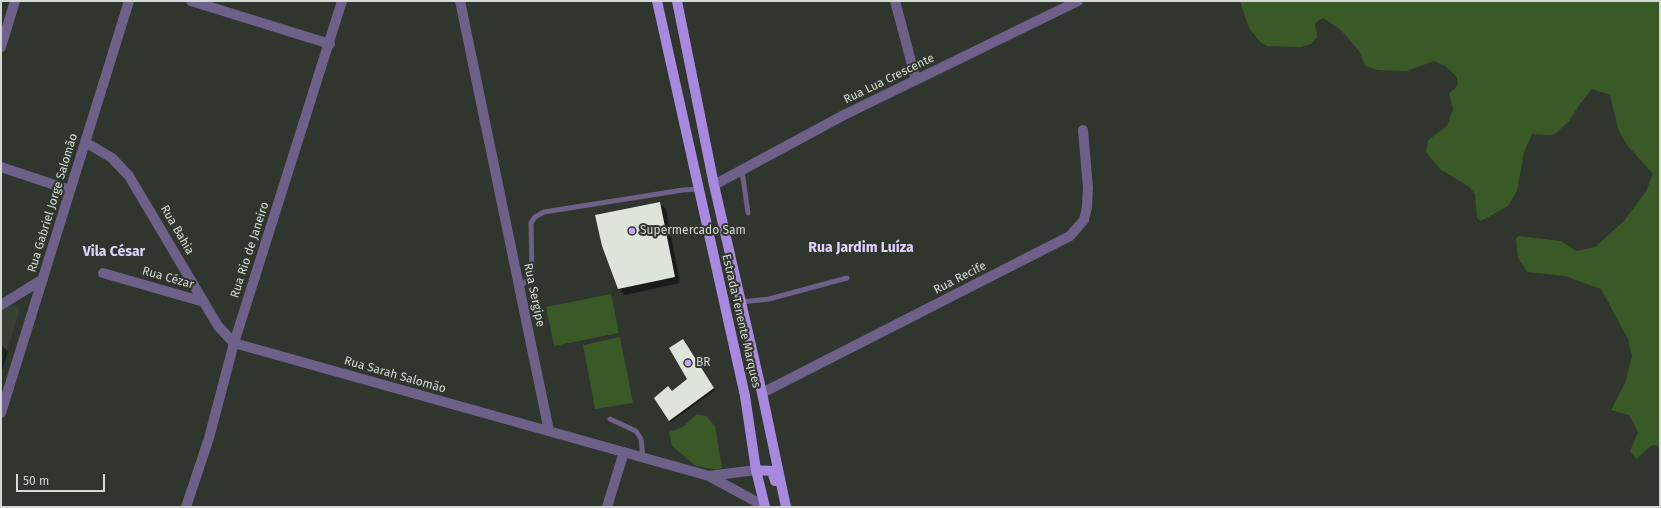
<!DOCTYPE html>
<meta charset="utf-8">
<style>
body{margin:0}
#map{position:relative;width:1661px;height:508px;overflow:hidden;background:#30352d;font-family:"Fira Sans",sans-serif}
canvas{display:block}
.frame{position:absolute;inset:0;border:2px solid #d5d9d4;pointer-events:none}
.scale{position:absolute;left:16px;top:474px;width:89px;height:18px;box-sizing:border-box;border:2px solid #d5d9d4;border-top:0;padding-left:5px;font-size:12px;line-height:14px;white-space:nowrap;color:#d5d9d4;-webkit-text-stroke:3px #30352d;paint-order:stroke}
</style>
<div id="map">
<canvas width="1661" height="508"></canvas>
<div class="frame"></div>
<div class="scale">50 m</div>
</div>
<script>
const context = document.querySelector('canvas').getContext('2d');
context.lineJoin = 'round';
function fill(path, color) {
  context.fillStyle = color;
  context.fill(path, 'evenodd');
}
function poly(rows) {
  const path = new Path2D();
  for (const r of rows) {
    path.moveTo(r[0], r[1]);
    for (let i = 2; i < r.length; i += 2) path.lineTo(r[i], r[i + 1]);
  }
  return path;
}
function strokePath(path, color, width, dash) {
  context.strokeStyle = color;
  context.lineWidth = width;
  context.lineCap = dash ? 'butt' : 'round';
  context.setLineDash(dash || []);
  context.stroke(path);
}
function write(font, color, halo, rows, align = 'center') {
  context.font = font + ' "Fira Sans",sans-serif';
  context.lineWidth = 4;
  context.setLineDash([]);
  context.textBaseline = 'middle';
  context.strokeStyle = halo;
  context.fillStyle = color;
  for (const [text, x, y, turn = 0] of rows) {
    context.save();
    context.translate(x, y);
    context.rotate((+turn || 0) * Math.PI / 180);
    context.textAlign = isNaN(turn) ? turn : align;
    if (halo) context.strokeText(text, 0, 0);
    context.fillText(text, 0, 0);
    context.restore();
  }
}
fill(poly([
 [15,305,19,309,19,313,1,369,1,309]
]), '#374033');
fill(poly([
 [1240,1,1660,1,1660,446,1652,445,1636,459,1630,451,1638,432,1629,415,1611,410,1625,383,1632,356,1628,339,1601,289,1565,276,1527,272,1518,258,1516,239,1518,236,1561,241,1576,251,1595,247,1624,221,1646,191,1653,174,1627,145,1618,129,1610,95,1592,89,1580,104,1569,121,1556,133,1551,135,1532,134,1524,152,1517,191,1508,206,1481,221,1477,218,1475,194,1468,186,1441,170,1426,152,1428,140,1447,126,1453,109,1449,93,1455,89,1458,83,1456,76,1445,66,1434,61,1407,71,1378,70,1365,66,1359,51,1341,30,1323,18,1315,23,1317,37,1311,44,1301,47,1267,46,1260,42,1249,28],
 [611,294,619,333,554,346,546,307],
 [620,337,633,403,595,409,583,345],
 [697,414,706,416,715,426,722,468,717,470,696,466,672,446,669,432,683,427]
]), '#395926');
fill(poly([
 [659,203,666,209,680,283,625,295,619,288],
 [683,340,715,390,671,422,669,420,672,392,688,380],
 [1,345,8,351,1,374]
]), '#0007');
fill(poly([
 [660,202,675,277,618,289,602,246,595,215],
 [683,339,714,388,669,421,654,398,668,386,672,391,687,379,669,348]
]), '#dde4da');
strokePath(poly([
 [742,171,748,213],
 [519,287,532,277,531,223,535,217,544,212,683,190,698,189],
 [741,302,769,299,847,278],
 [610,419,636,431,641,439,643,457]
]), '#6d6089', 5);
strokePath(poly([
 [191,1,330,44],
 [460,1,549,431],
 [895,1,916,80],
 [1,47,15,1],
 [85,142,112,158,129,176,218,326,234,343,709,476,764,506],
 [1,167,70,190],
 [714,185,844,115,1078,1],
 [103,273,204,302],
 [1,305,43,279],
 [762,393,1070,236,1084,220,1087,207,1088,188,1083,130],
 [1,413,129,1],
 [709,476,756,470],
 [186,507,209,438,234,343,342,1],
 [607,507,624,452]
]), '#6d6089', 10);
strokePath(poly([
 [657,1,745,396,756,470,765,507],
 [677,1,714,185,762,393,786,507],
 [756,470,772,471,775,481]
]), '#a78adf', 10);
for (const [x, y, r, color] of [
 [632,231,4,"#c1a8f3"],
 [688,363,4,"#c1a8f3"]
]) {
  const dot = new Path2D();
  dot.arc(x, y, r, 0, 2 * Math.PI);
  context.fillStyle = color;
  context.fill(dot);
  strokePath(dot, '#30352d', 1.5);
}
write('12px', '#d5d9d4', '#30352d', [
 ["Rua Lua Crescente",889,79,-26],
 ["Rua Gabriel Jorge Salomão",53,203,-73],
 ["Rua Bahia",177,230,60],
 ["Rua Rio de Janeiro",250,250,-72],
 ["Rua Cézar",168,278,16],
 ["Rua Recife",960,278,-27],
 ["Rua Sergipe",534,295,78],
 ["Estrada Tenente Marques",741,321,77],
 ["Rua Sarah Salomão",395,375,16]
]);
write('12px', '#d5d9d4', '#30352d', [
 ["Supermercado Sam",640,231],
 ["BR",696,363]
], 'left');
write('bold 14px', '#e0d4ff', '#30352d', [
 ["Rua Jardim Luíza",861,248],
 ["Vila César",114,252]
]);
</script>
